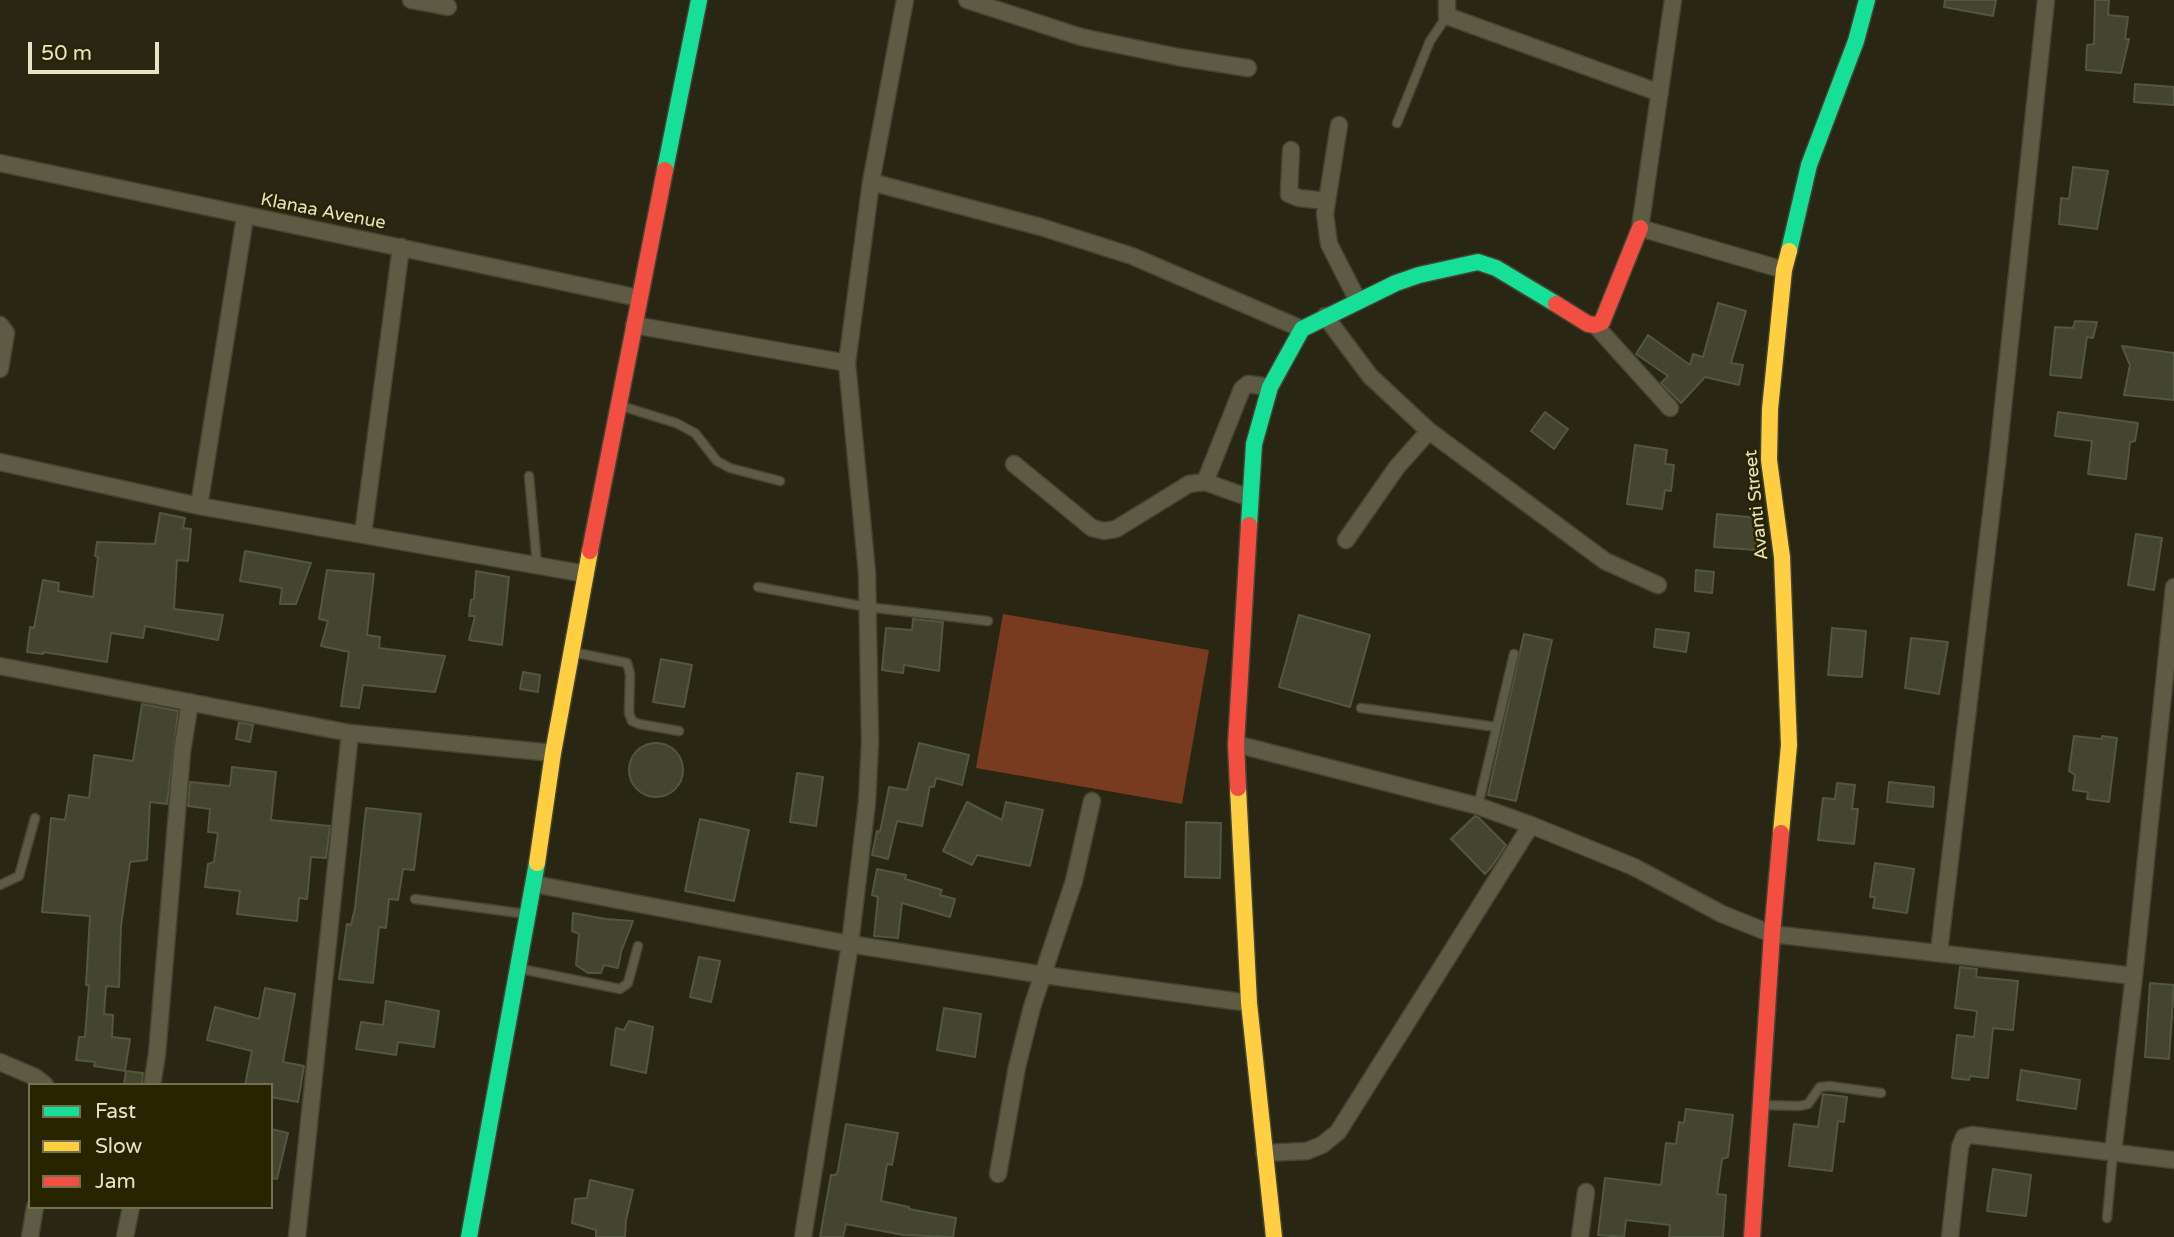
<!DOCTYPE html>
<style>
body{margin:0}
#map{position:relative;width:2174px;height:1237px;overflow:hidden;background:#292713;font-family:"Varela Round",sans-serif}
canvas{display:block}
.legend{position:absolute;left:28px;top:1083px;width:245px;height:126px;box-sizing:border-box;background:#292400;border:2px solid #75704e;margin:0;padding:9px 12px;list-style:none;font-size:21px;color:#e8e3c2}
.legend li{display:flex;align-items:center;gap:14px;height:35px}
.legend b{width:35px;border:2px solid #75704e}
.scale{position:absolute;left:28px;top:42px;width:131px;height:32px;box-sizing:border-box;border:4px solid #e8e3c2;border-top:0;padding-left:9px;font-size:21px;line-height:24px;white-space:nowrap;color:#e8e3c2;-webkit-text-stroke:5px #292400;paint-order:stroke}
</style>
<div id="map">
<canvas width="2174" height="1237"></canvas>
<ul class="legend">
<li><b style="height:9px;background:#16e098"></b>Fast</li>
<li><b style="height:9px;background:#ffcf43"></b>Slow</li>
<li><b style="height:9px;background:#f24e42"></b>Jam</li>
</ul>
<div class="scale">50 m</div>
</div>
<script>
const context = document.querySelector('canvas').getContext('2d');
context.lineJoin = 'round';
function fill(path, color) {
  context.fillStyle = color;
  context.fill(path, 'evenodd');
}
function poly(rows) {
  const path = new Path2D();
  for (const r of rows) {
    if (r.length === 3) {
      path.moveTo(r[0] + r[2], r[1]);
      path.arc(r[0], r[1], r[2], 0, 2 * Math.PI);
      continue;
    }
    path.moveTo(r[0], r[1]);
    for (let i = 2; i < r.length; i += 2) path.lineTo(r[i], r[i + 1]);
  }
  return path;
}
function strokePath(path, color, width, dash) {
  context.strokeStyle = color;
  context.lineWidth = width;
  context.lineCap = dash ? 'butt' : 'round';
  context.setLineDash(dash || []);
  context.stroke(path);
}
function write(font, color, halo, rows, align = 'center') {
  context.font = font + ' "Varela Round",sans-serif';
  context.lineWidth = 5;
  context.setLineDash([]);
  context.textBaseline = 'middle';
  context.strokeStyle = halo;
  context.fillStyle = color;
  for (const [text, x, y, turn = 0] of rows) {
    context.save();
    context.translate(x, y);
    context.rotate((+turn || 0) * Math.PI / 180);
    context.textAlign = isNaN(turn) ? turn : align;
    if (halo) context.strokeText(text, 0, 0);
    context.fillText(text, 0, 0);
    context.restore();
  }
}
fill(poly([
 [1003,614,1209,650,1182,804,976,768]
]), '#793b1f');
const building = poly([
 [1945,0,1996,0,1993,16,1944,7,1945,0],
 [2095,0,2109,0,2108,15,2128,17,2125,39,2129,39,2121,73,2086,70,2087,45,2094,44,2095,0],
 [2135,84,2174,87,2174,105,2134,102,2135,84],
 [2073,167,2108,171,2097,229,2059,224,2061,198,2069,199,2073,167],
 [1718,303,1746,311,1731,363,1743,365,1739,385,1705,377,1681,403,1661,383,1668,376,1636,354,1648,335,1690,365,1693,354,1703,357,1718,303],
 [2075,321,2097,322,2093,338,2087,337,2081,378,2050,375,2055,327,2073,328,2075,321],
 [2122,346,2174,353,2174,400,2124,395,2130,365,2122,346],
 [1545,412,1568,429,1554,449,1531,431,1545,412],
 [2058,412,2138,423,2135,441,2130,442,2126,479,2088,474,2092,441,2055,436,2058,412],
 [1635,445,1667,450,1665,464,1674,465,1671,491,1665,490,1662,509,1627,504,1635,445],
 [160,513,185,518,183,528,191,529,188,561,177,560,174,609,223,615,218,640,145,626,143,638,111,633,107,662,43,652,43,654,27,652,30,627,34,628,43,580,59,583,58,591,93,597,98,557,95,556,97,542,155,544,160,513],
 [1717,514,1759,518,1756,550,1714,547,1717,514],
 [2136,534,2162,538,2154,590,2128,585,2136,534],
 [245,551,311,563,296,604,280,604,282,588,240,581,245,551],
 [327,570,374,574,367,635,380,637,379,648,445,656,435,692,363,685,359,708,341,706,349,652,321,646,328,621,319,619,327,570],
 [1696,570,1714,572,1712,593,1695,591,1696,570],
 [476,571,509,577,502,645,469,640,475,616,469,616,471,600,474,599,476,571],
 [1299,615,1370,635,1350,707,1279,687,1299,615],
 [913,619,943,622,939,671,904,665,903,673,882,670,886,628,912,630,913,619],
 [1832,628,1866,631,1862,677,1828,675,1832,628],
 [1656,629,1689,633,1686,652,1654,647,1656,629],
 [1524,634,1552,640,1516,801,1488,795,1524,634],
 [1911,638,1948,642,1939,694,1905,688,1911,638],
 [661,659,692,665,684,707,653,702,661,659],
 [523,672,540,675,538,692,520,689,523,672],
 [142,704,178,711,167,804,150,802,147,860,130,862,121,926,119,987,106,986,104,1014,113,1015,112,1037,130,1039,125,1071,94,1066,95,1062,76,1060,79,1037,85,1037,89,985,86,985,90,916,42,912,51,818,65,820,69,795,89,798,94,755,133,761,142,704],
 [239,722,253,725,250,742,236,739,239,722],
 [2074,736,2102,739,2102,736,2117,738,2109,802,2087,799,2088,792,2073,790,2075,775,2069,771,2074,736],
 [919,743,969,755,962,785,936,778,934,787,930,786,922,826,897,821,888,859,872,855,877,831,880,832,889,787,907,790,919,743],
 [656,770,27],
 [232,767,276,772,271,820,330,826,326,858,311,857,307,899,299,898,297,921,237,914,240,891,205,887,208,864,214,862,218,833,208,832,210,809,188,806,190,782,230,786,232,767],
 [797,773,823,777,816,826,790,822,797,773],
 [1889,782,1934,787,1933,807,1887,802,1889,782],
 [1837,783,1855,785,1852,809,1858,809,1854,844,1818,840,1823,798,1835,799,1837,783],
 [967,802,1002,820,1006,802,1043,810,1030,866,977,855,972,865,943,851,967,802],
 [366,808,421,814,414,870,403,869,398,900,389,899,386,928,379,927,373,983,339,979,347,924,351,925,355,908,366,808],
 [1475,816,1479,818,1506,845,1493,865,1485,874,1451,839,1475,816],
 [700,819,749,830,734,901,685,891,700,819],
 [1186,822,1221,823,1220,878,1185,877,1186,822],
 [1875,863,1914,869,1907,913,1873,908,1875,897,1870,897,1875,863],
 [877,869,906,875,905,879,942,890,940,895,955,899,950,917,902,903,898,938,874,936,878,897,872,895,877,869],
 [573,913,606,919,633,921,621,952,618,968,604,965,601,973,588,973,576,965,579,934,572,931,573,913],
 [699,957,720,961,711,1002,690,997,699,957],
 [1960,967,1977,969,1976,977,2018,981,2013,1030,1993,1028,1988,1078,1970,1076,1969,1080,1952,1078,1957,1035,1974,1037,1977,1011,1955,1008,1960,967],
 [2150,983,2174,985,2169,1059,2145,1057,2150,983],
 [265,988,295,994,283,1062,304,1066,298,1102,271,1097,271,1085,245,1085,252,1051,207,1040,215,1007,259,1019,265,988],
 [386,1001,439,1011,434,1047,398,1042,396,1055,356,1049,361,1022,383,1025,386,1001],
 [944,1008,981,1014,975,1057,937,1050,944,1008],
 [629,1021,653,1027,646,1073,611,1065,616,1028,624,1030,629,1021],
 [2021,1070,2080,1080,2076,1109,2017,1100,2021,1070],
 [126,1071,143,1073,142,1085,124,1085,126,1071],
 [1823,1094,1847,1097,1844,1122,1838,1121,1832,1171,1789,1166,1794,1124,1818,1127,1823,1094],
 [1686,1109,1733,1115,1728,1157,1722,1159,1717,1194,1726,1195,1723,1237,1669,1237,1670,1225,1626,1220,1624,1237,1598,1235,1605,1178,1661,1185,1666,1143,1676,1144,1679,1122,1684,1123,1686,1109],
 [846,1124,898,1133,892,1165,887,1164,881,1201,909,1207,909,1209,956,1218,953,1237,903,1235,846,1224,843,1237,820,1237,831,1175,836,1175,838,1170,846,1124],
 [271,1129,288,1133,277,1179,271,1178,271,1129],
 [1993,1169,2031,1175,2026,1216,1987,1211,1993,1169],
 [590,1180,633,1190,626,1220,625,1237,596,1237,596,1230,572,1223,575,1199,587,1198,590,1180]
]);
fill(building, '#43452e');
strokePath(building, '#535640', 2);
const lane = poly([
 [1397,123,1430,41,1447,16],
 [621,406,676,423,695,433,717,461,730,468,780,481],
 [529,476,537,565],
 [758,587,867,607,988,621],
 [572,652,627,663,630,674,629,713,632,721,639,724,679,731],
 [1361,708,1496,727],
 [1478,806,1514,654],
 [0,885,19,876,35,818],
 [415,899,526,914],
 [521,969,620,989,628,983,638,946],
 [1763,1105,1799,1106,1808,1104,1820,1087,1829,1086,1881,1093],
 [2107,1218,2113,1152]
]);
const street = poly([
 [411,0,448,7],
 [967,0,1081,37,1178,57,1248,68],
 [1447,0,1447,16,1660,93],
 [1673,0,1640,228,1784,270],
 [1339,125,1325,214,1329,244,1358,301],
 [1291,150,1289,194,1299,198,1326,201],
 [0,163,639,298],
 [871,182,1041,227,1132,256,1302,329],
 [1325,316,1370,376,1429,431,1605,561,1658,585],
 [0,325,6,333,0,369],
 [634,325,847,363],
 [1595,325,1670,408],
 [0,462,199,506,586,574],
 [1014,464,1092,528,1104,531,1116,529,1189,484,1205,482,1250,498],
 [1205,482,1242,389,1248,384,1270,387],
 [199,506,245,217],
 [363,534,401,247],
 [1346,540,1397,467,1429,431],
 [0,666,350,733,553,753],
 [1236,744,1478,806,1531,825,1634,867,1722,914,1772,934,2134,976],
 [534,884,850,944,1044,975,1249,1003],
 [1939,952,1997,464,2046,0],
 [0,1062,35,1077,45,1085],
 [152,1085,157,1054,182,752,190,702],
 [2113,1152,2134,976,2174,587],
 [1264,1153,1307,1151,1322,1145,1338,1132,1531,825],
 [998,1174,1017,1067,1032,1007,1074,881,1092,801],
 [30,1237,35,1207],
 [125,1237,131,1207],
 [297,1237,350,733],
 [803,1237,850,944,867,802,870,743,867,573,847,363,871,182,905,0],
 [1580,1237,1586,1192],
 [1950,1237,1960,1147,1964,1137,1972,1135,2174,1160]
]);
const fast = poly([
 [665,170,699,0],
 [1789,251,1809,165,1856,41,1867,0],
 [1249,525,1254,444,1270,387,1302,329,1396,283,1419,275,1478,262,1496,268,1556,304],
 [469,1237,537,863]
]);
const slow = poly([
 [1238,788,1249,1003,1274,1237],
 [1781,833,1789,745,1782,557,1769,460,1770,409,1784,270,1789,251],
 [537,863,553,753,590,551]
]);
const jam = poly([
 [1556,304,1588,324,1595,325,1602,322,1640,228],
 [590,551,665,170],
 [1238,788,1236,744,1249,525],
 [1752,1237,1772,934,1781,833]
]);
strokePath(lane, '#454332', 11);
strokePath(street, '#454332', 19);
strokePath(fast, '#454332', 19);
strokePath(slow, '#454332', 19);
strokePath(jam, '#454332', 19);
strokePath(lane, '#5e5b44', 8);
strokePath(street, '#5e5b44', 16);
strokePath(fast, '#16e098', 16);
strokePath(slow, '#ffcf43', 16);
strokePath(jam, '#f24e42', 16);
write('18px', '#e8e3c2', '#292400', [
 ["Klanaa Avenue",323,212,11],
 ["Avanti Street",1757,505,-96]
]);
</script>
